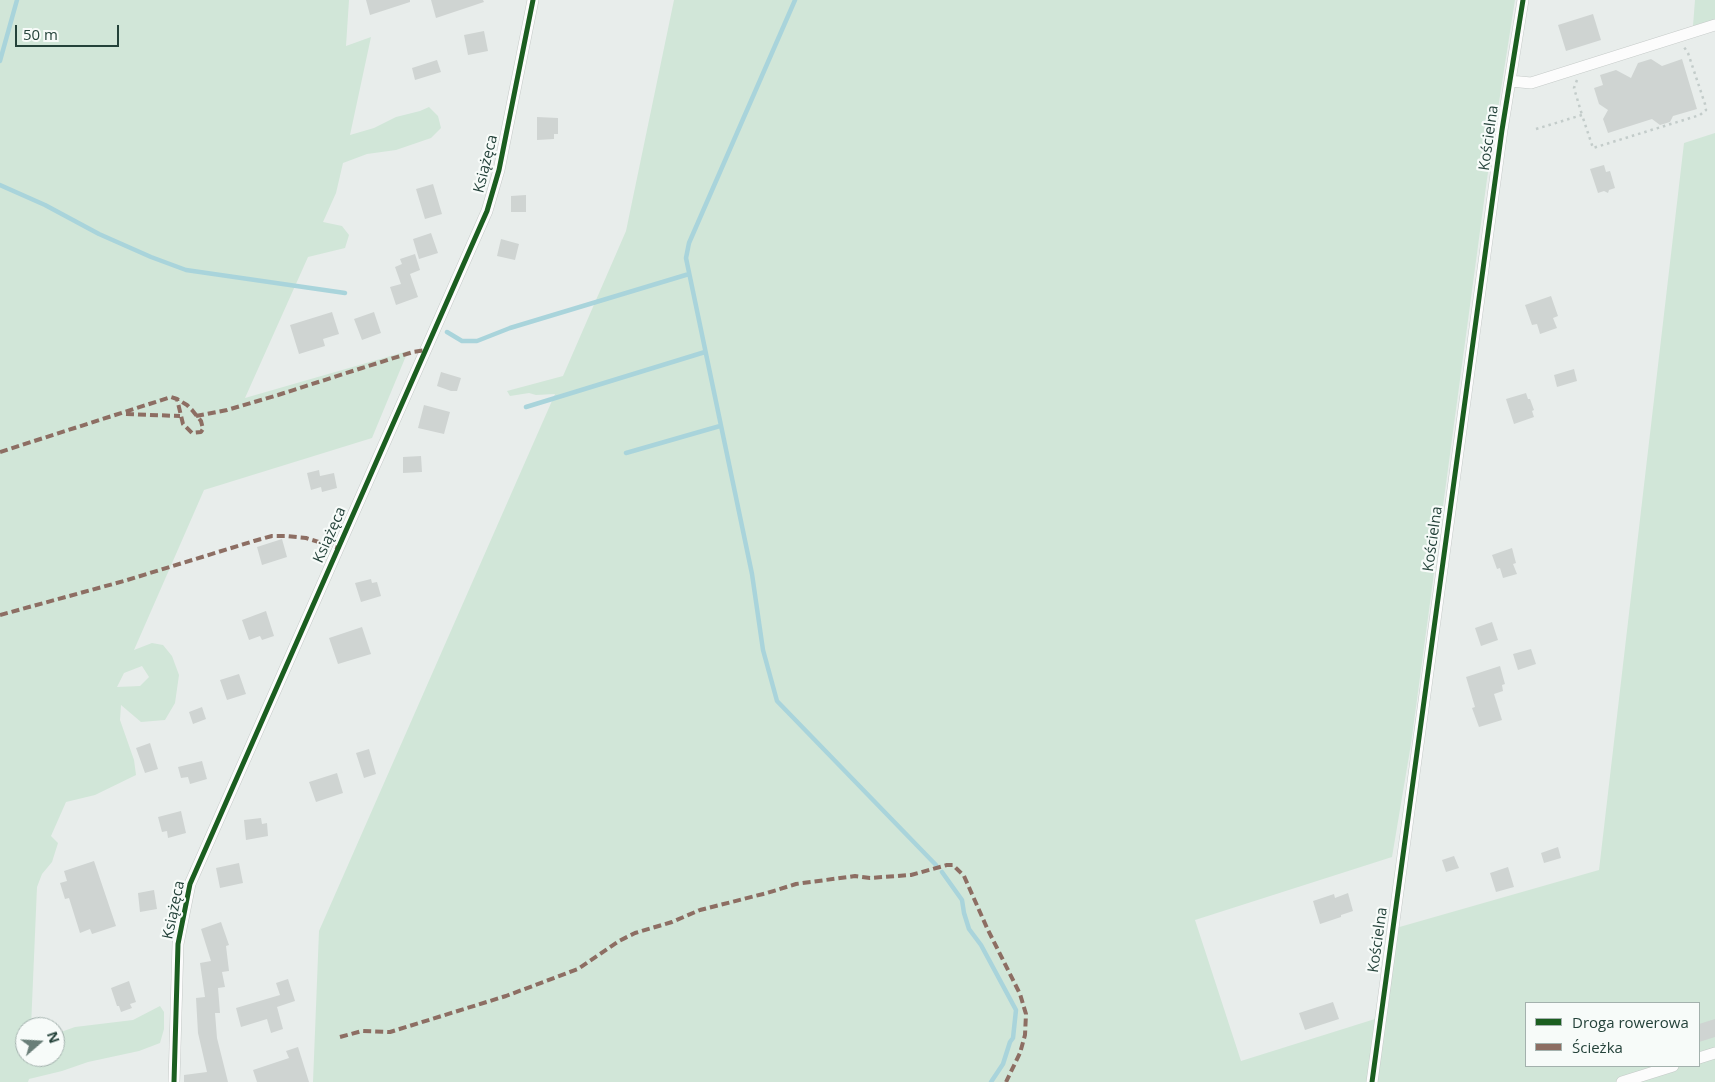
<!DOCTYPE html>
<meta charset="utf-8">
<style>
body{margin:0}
#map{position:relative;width:1715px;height:1082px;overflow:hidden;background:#e8edeb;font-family:"Open Sans",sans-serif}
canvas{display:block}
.legend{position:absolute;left:1525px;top:1002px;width:175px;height:65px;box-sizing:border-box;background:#f7fbf9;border:1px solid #a3b1ad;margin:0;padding:6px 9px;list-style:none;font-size:15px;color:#24423a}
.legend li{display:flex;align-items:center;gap:10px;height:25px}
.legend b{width:25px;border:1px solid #a3b1ad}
.north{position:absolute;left:15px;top:1017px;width:50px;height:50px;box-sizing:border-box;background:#f7fbf9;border:1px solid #a3b1ad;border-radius:50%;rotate:71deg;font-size:14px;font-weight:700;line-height:20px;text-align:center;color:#24423a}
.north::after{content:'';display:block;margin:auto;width:18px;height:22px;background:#697e78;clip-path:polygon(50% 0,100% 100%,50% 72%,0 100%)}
.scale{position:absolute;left:15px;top:25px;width:104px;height:22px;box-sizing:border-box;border:2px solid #24423a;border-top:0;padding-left:6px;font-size:15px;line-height:18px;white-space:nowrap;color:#24423a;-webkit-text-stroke:4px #f7fbf9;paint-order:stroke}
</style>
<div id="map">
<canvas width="1715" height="1082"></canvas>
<ul class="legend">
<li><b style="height:6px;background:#1b5e20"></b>Droga rowerowa</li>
<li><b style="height:6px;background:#8d6e63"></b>Ścieżka</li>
</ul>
<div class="north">N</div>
<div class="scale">50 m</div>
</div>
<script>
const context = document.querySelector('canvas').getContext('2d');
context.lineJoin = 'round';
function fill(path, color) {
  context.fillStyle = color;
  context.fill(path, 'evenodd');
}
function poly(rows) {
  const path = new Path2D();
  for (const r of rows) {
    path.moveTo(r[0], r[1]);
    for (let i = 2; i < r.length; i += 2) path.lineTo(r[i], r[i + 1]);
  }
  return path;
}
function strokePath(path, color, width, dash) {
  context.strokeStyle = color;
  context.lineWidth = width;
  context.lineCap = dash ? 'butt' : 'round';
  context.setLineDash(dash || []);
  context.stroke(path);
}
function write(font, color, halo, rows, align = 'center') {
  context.font = font + ' "Open Sans",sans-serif';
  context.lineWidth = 4.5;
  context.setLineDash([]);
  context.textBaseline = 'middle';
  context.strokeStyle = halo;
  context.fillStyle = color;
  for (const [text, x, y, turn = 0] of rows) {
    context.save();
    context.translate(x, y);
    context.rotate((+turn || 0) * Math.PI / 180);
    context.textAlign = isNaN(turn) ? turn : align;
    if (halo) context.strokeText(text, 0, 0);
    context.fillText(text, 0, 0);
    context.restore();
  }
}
fill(poly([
 [0,0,349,0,346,46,371,37,350,135,374,128,396,117,420,111,429,107,438,116,441,128,431,138,396,150,367,154,343,163,336,193,323,222,342,226,349,235,345,248,308,257,245,398,408,351,372,438,204,490,134,650,152,643,163,645,172,656,179,675,175,703,165,720,141,722,121,705,120,720,134,760,136,775,95,795,66,802,51,836,58,843,52,862,42,874,37,887,31,1027,25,1027,25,1057,55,1057,55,1037,58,1033,75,1027,133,1020,160,1006,164,1012,164,1029,160,1043,139,1051,88,1062,62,1071,29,1079,28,1082,0,1082],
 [142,666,149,677,140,686,117,687,124,673],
 [674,0,1515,0,1487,179,1411,744,1392,857,1195,920,1241,1061,1375,1019,1389,930,1599,870,1684,143,1715,133,1715,1082,313,1082,319,931,555,394,536,395,529,393,510,396,507,391,563,376,626,231],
 [1526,1003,1699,1003,1699,1066,1526,1066],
 [1695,0,1715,0,1715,20,1693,26]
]), '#d1e6d8');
strokePath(poly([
 [795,0,689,243,686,258,752,574,763,650,777,701,936,865],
 [0,61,17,0],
 [0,185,45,205,99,234,151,257,186,270,345,293],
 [447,332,462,341,477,341,510,328,689,274],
 [526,407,705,352],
 [626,453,720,426],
 [942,872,962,900,964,913,969,929,981,945,1016,1010,1013,1038,1010,1042,1003,1064,991,1082]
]), '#a9d4db', 4.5);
fill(poly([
 [366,0,410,0,410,2,370,15],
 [431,0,483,0,484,2,436,18],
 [1593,14,1601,40,1566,51,1558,25],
 [484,31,488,51,468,55,464,35],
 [1651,59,1662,66,1682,59,1697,109,1673,116,1670,122,1660,125,1652,119,1608,133,1603,119,1608,110,1599,104,1594,88,1603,85,1600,75,1616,70,1631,78,1638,63],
 [437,60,441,72,415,80,412,68],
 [537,117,558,118,558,134,554,134,554,139,537,140],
 [1604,165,1606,172,1610,171,1615,188,1609,190,1608,193,1604,191,1598,193,1590,169],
 [433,184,442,214,425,219,416,189],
 [526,195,526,212,511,212,511,196],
 [431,233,438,253,419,259,413,239],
 [501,239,519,244,515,260,497,256],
 [415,254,420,270,410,274,418,297,396,305,390,287,401,284,395,267,402,264,400,259],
 [1551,296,1558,316,1553,318,1557,328,1540,334,1537,324,1532,325,1525,305],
 [332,312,339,334,323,339,325,346,299,354,290,325],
 [374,312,381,333,362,340,354,319],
 [1574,369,1577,381,1557,387,1554,375],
 [441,372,461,378,457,391,451,391,437,386],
 [1526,393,1528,399,1530,399,1534,410,1532,411,1534,417,1514,424,1506,399],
 [424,405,450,412,444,434,418,428],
 [421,456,422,472,403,473,403,457],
 [319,470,320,476,334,473,337,488,322,492,321,487,311,490,307,473],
 [282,539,287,557,262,565,257,547],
 [1512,548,1516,563,1513,564,1517,574,1503,578,1500,568,1497,569,1492,555],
 [371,579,372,583,377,582,381,596,361,602,355,583],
 [266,611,274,636,262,640,260,636,249,640,242,620],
 [1492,622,1498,640,1481,646,1475,628],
 [362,627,371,654,338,664,329,638],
 [1531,649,1536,664,1518,670,1513,654],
 [1500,666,1505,684,1502,685,1503,691,1494,694,1502,720,1479,727,1472,708,1475,707,1466,677],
 [239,674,246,694,227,700,220,680],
 [202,707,206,719,193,724,189,712],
 [150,743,158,769,145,773,136,748],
 [369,749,376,774,364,778,356,753],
 [202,761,207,779,190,784,188,777,181,778,178,767],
 [337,773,343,793,316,802,309,782],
 [181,811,186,833,168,838,167,831,162,832,158,817],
 [261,818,262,824,267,823,268,836,246,840,244,820],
 [1558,847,1561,858,1544,863,1541,853],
 [1454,856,1459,868,1446,872,1442,860],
 [94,861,116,926,92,934,90,929,80,933,69,898,65,899,60,883,67,881,64,871],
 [239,863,243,883,220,888,216,868],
 [1508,867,1514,887,1496,892,1490,873],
 [154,890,157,909,140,912,138,893],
 [1348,893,1353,911,1341,915,1341,917,1320,924,1313,901,1334,894,1335,898],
 [221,922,229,945,226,946,229,971,222,972,225,987,218,988,220,1013,215,1013,217,1038,228,1082,184,1082,184,1075,207,1072,198,1033,196,998,205,997,200,963,211,961,201,929],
 [288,979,295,1001,277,1007,283,1029,271,1033,267,1019,241,1027,236,1008,280,995,276,983],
 [129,981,136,1002,130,1004,132,1008,121,1012,119,1006,117,1006,111,988],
 [1333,1002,1339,1019,1305,1030,1299,1013],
 [1715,1019,1715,1037,1699,1042,1699,1024],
 [298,1047,309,1082,257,1082,253,1070,289,1058,286,1051]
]), '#cfd4d2');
const minor = poly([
 [1510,81,1531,83,1715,25],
 [1699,1058,1715,1053],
 [174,1082,178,944,190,884,487,211,499,170,533,0],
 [1372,1082,1502,130,1523,0],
 [1622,1082,1673,1066]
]);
strokePath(minor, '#c5cac8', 12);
strokePath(poly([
 [1577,80,1574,88,1582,115],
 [1536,129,1582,115,1593,148,1700,115,1706,110,1705,104,1688,53,1684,47]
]), '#c3ccca', 2.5, [2.5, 4]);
strokePath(minor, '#fcfcfc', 11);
strokePath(poly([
 [126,414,180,416],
 [196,416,227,410,278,395,362,368,413,352,426,350],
 [0,452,171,397,177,399,187,405,192,410,201,421,203,429,201,432,192,433,183,424,177,399],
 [0,615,124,581,254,541,272,536,285,536,306,538,338,548],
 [340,1037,362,1031,390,1032,506,996,578,969,619,941,635,933,672,922,700,910,767,893,796,884,855,876,870,878,911,875,947,865,953,865,964,876,987,928,1020,994,1026,1014,1025,1035,1020,1053,1006,1082]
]), '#8d6e63', 4, [8, 4]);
strokePath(poly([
 [174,1082,178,944,190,884,487,211,499,170,533,0],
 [1372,1082,1502,130,1523,0]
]), '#1b5e20', 5);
write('15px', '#24423a', '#f7fbf9', [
 ["Kościelna",1489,138,-82],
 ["Książęca",486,164,-76],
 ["Książęca",330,535,-66],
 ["Kościelna",1433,539,-82],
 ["Książęca",174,910,-78],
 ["Kościelna",1378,940,-82]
]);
</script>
